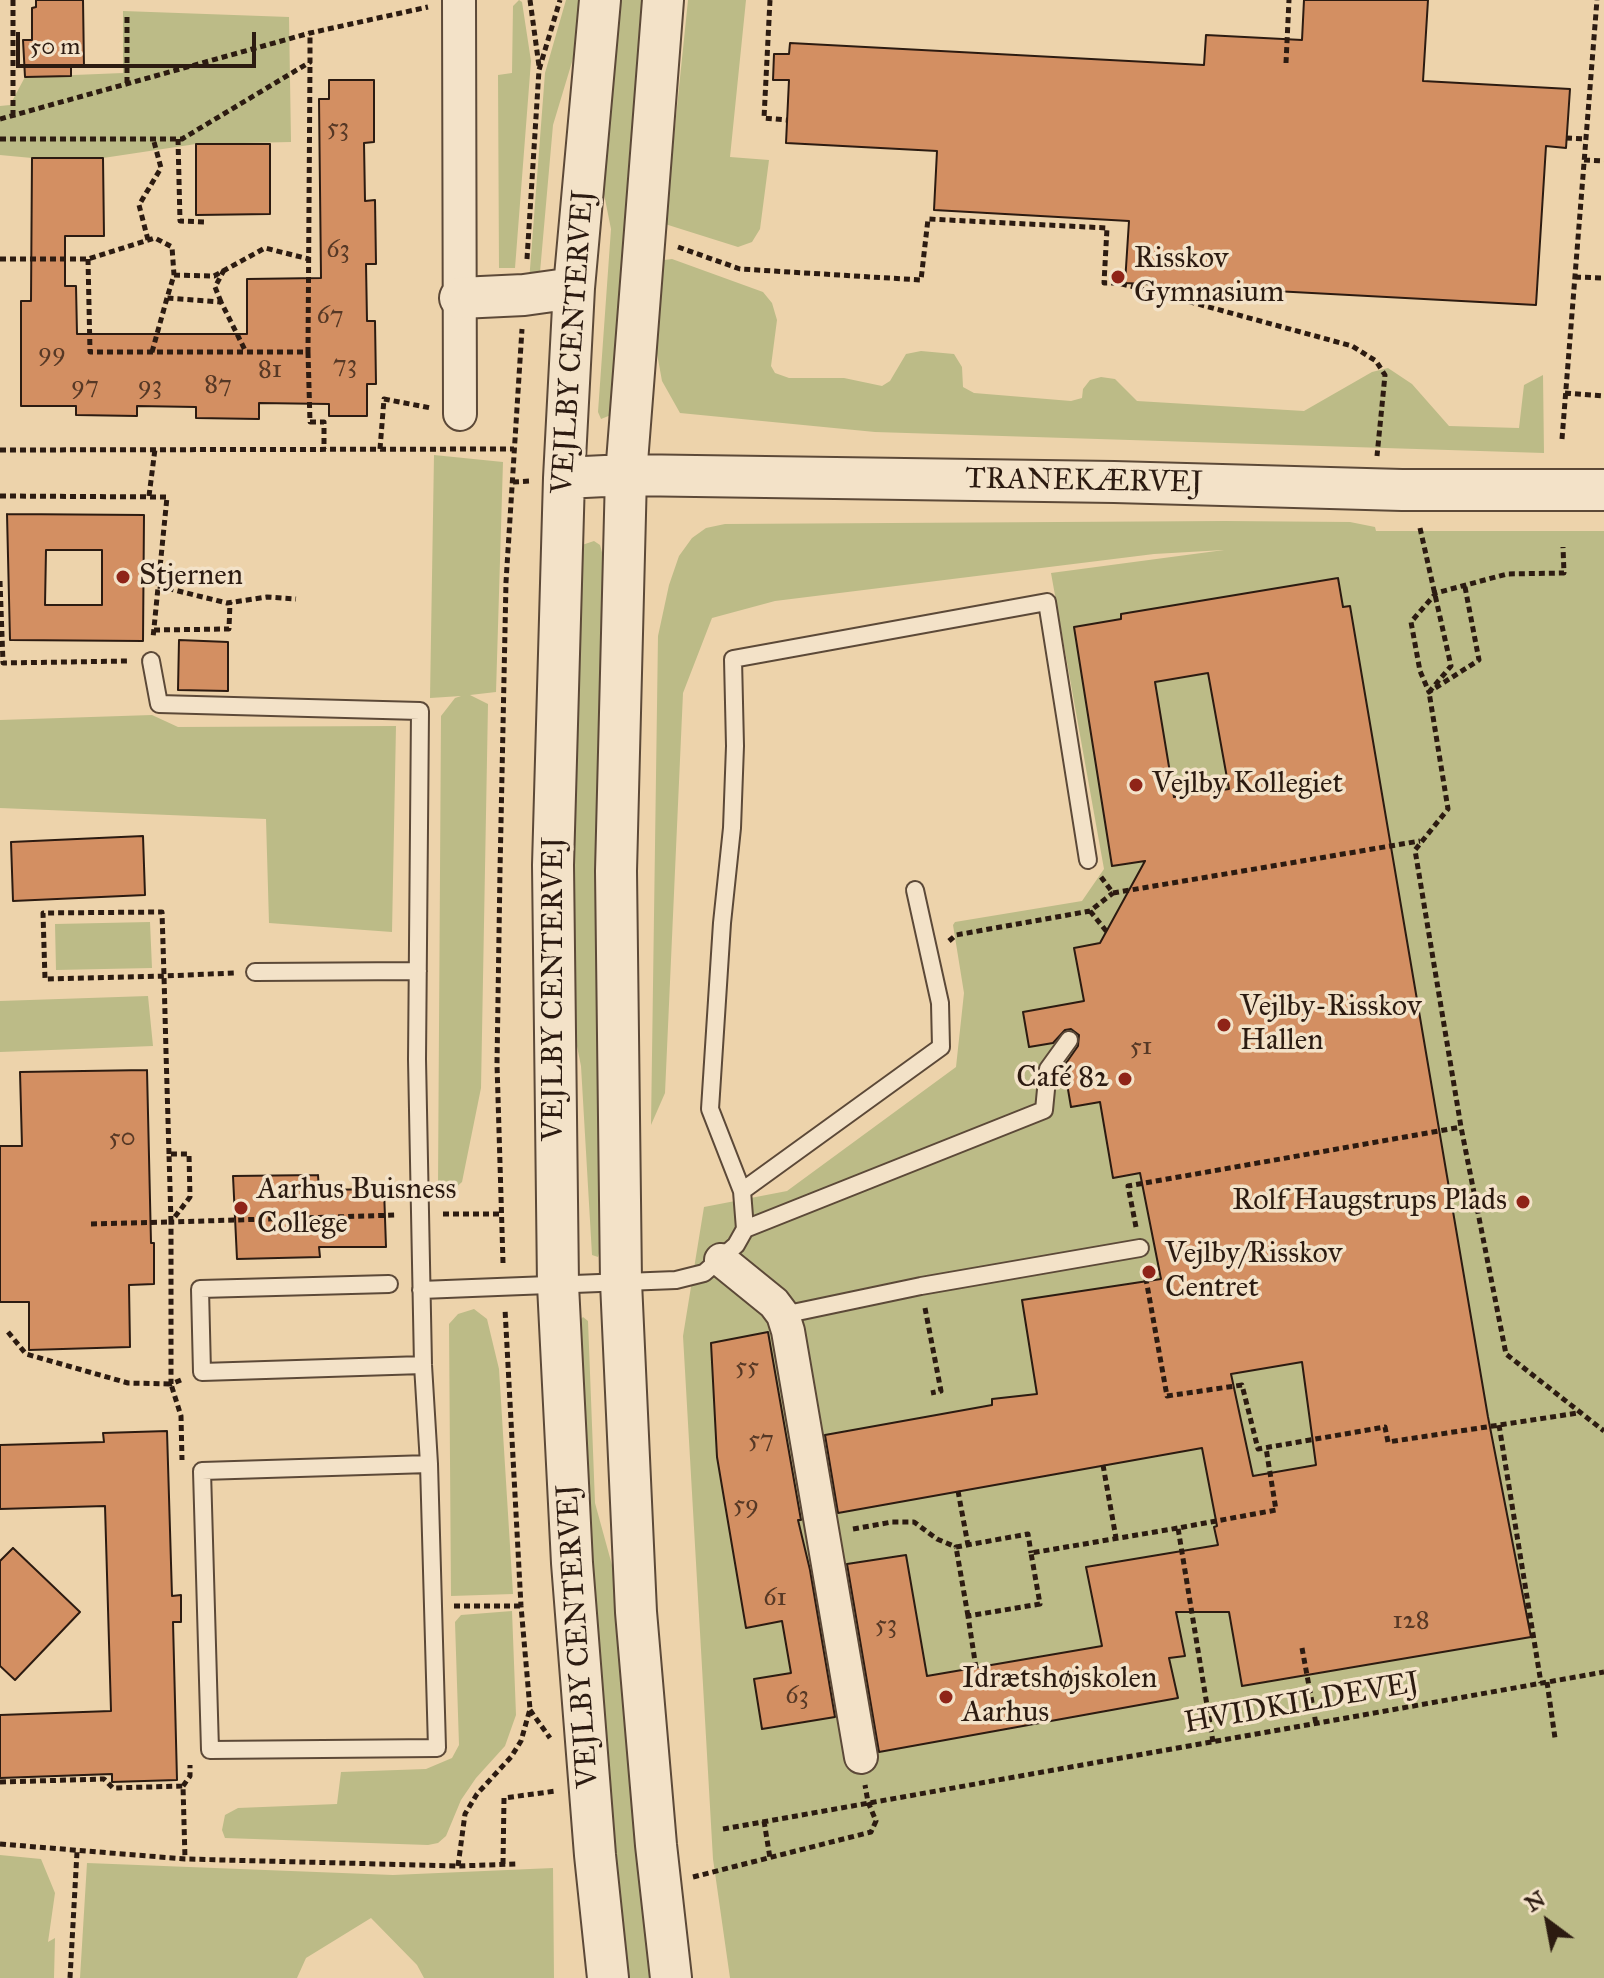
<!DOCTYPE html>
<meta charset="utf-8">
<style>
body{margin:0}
#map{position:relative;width:1604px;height:1978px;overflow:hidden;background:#edd3ab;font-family:"IM FELL Great Primer",serif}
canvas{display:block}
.north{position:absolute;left:1508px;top:1882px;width:80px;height:80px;-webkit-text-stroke:6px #f3e2c8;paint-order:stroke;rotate:328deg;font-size:22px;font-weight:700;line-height:32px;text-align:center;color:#2c1b11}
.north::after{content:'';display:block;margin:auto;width:28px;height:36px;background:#2c1b11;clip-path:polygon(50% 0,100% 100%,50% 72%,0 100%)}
.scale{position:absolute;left:16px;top:32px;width:240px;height:36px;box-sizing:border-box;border:4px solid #2c1b11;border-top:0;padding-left:10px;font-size:24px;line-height:28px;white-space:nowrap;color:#2c1b11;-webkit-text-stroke:6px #f3e2c8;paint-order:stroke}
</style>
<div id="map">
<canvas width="1604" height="1978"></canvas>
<div class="north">N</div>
<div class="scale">50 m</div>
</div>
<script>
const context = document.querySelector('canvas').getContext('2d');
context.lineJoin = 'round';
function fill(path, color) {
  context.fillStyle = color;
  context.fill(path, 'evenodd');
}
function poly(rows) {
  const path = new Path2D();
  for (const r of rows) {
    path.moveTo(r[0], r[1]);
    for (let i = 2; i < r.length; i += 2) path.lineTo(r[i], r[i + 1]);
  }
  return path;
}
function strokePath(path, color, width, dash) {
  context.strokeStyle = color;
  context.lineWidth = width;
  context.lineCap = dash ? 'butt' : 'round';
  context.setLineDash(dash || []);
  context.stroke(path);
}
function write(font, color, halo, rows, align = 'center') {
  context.font = font + ' "IM FELL Great Primer",serif';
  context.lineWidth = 7;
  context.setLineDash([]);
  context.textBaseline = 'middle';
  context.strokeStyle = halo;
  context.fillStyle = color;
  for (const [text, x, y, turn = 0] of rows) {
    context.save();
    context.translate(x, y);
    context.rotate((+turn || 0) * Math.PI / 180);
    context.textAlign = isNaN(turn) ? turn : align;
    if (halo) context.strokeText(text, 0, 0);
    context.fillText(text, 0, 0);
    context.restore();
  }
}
fill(poly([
 [519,0,522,2,531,61,515,268,499,268,498,75,512,73,513,6],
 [566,0,581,0,575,52,553,125,540,272,529,282,545,73],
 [618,0,645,0,630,145,611,415,601,419,598,412,611,229,599,169],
 [688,0,746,0,730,157,769,160,760,229,752,242,738,247,665,224],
 [123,11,289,17,291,142,196,144,103,158,32,158,0,155,0,106,10,105,25,77,123,73],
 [672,259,763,292,772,303,777,320,771,366,775,373,789,378,844,378,882,386,890,381,906,354,921,351,954,354,962,367,963,387,974,393,1071,401,1082,398,1083,389,1090,380,1101,377,1115,379,1137,401,1304,411,1372,372,1388,368,1412,384,1449,426,1519,428,1524,385,1543,375,1544,453,875,432,680,413,662,381,656,348,664,260],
 [434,455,503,462,496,692,470,695,488,704,481,1088,462,1182,453,1190,444,1192,438,1184,441,716,455,698,461,696,430,698],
 [1225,521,1350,522,1375,527,1376,531,1604,531,1604,1978,730,1978,713,1859,683,1336,704,1207,787,1191,956,1067,964,993,953,925,955,922,1082,901,1104,869,1051,573,1224,550,1154,554,775,601,712,618,683,693,665,1093,651,1125,658,636,669,585,679,556,692,538,706,528,725,524],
 [594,541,600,545,603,556,597,861,600,1250,598,1257,592,1255,581,1066,569,1007,579,551,582,545],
 [152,715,178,727,396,726,392,932,269,923,266,819,0,808,0,720],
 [150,922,152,968,56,970,55,924],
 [148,996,153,1046,0,1052,0,1001],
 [474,1309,487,1319,499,1369,513,1594,451,1596,449,1324,458,1314],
 [583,1317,588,1321,595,1503,618,1587,652,1978,626,1978,585,1493,577,1323],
 [512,1611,516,1715,505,1746,476,1778,461,1800,446,1836,438,1843,428,1845,225,1838,222,1830,225,1815,238,1808,337,1804,341,1772,426,1769,452,1758,459,1745,455,1622,461,1615],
 [0,1855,41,1859,55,1893,48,1942,55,1938,54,1978,0,1978],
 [87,1863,393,1875,553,1868,554,1978,424,1978,417,1965,371,1918,306,1958,297,1978,80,1978]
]), '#bcbb87');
const building = poly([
 [36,0,83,0,84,67,71,67,71,76,25,77,23,40,32,40,32,8,36,7,36,0],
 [1304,0,1428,0,1423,81,1570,89,1566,148,1546,146,1536,305,1125,283,1129,221,934,210,937,151,786,143,789,80,773,80,774,54,789,54,790,43,1204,65,1206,35,1302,40,1304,0],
 [329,80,374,80,374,142,364,143,365,201,375,200,376,264,366,264,367,321,375,321,376,384,367,384,367,416,329,416,329,404,259,403,259,419,196,418,196,407,137,406,137,416,76,415,76,406,21,406,21,301,31,301,32,158,103,158,104,236,65,236,65,286,76,286,77,334,247,334,247,279,321,278,319,99,329,99,329,80],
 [196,144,270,144,270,214,196,215,196,144],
 [7,514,144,515,143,641,10,640,7,514],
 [46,550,102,550,102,605,45,605,46,550],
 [1338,578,1343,607,1350,606,1488,1417,1531,1637,1242,1686,1229,1612,1176,1612,1185,1656,1169,1658,1178,1698,879,1752,847,1564,906,1555,927,1676,1102,1646,1086,1567,1218,1545,1214,1527,1217,1526,1202,1448,838,1513,825,1435,992,1405,992,1399,1037,1394,1022,1300,1161,1279,1140,1173,1113,1178,1100,1102,1071,1107,1064,1066,1078,1046,1079,1035,1071,1029,1065,1030,1053,1043,1029,1047,1023,1012,1084,1001,1074,948,1100,943,1145,861,1112,866,1074,627,1121,619,1121,614,1338,578],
 [1208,673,1229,789,1174,797,1155,682,1208,673],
 [1302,1362,1316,1465,1253,1476,1231,1374,1302,1362],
 [179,640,228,642,228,691,178,690,179,640],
 [143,836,145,895,13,901,11,842,143,836],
 [147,1070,151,1243,154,1243,154,1284,129,1285,130,1347,29,1350,29,1302,0,1302,0,1146,22,1146,20,1072,147,1070],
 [318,1175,319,1190,384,1189,386,1247,319,1247,320,1257,237,1259,233,1176,318,1175],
 [768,1332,801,1520,798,1520,810,1570,835,1717,762,1729,754,1679,791,1673,782,1621,746,1628,717,1457,711,1343,768,1332],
 [167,1431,172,1596,181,1595,181,1622,173,1622,177,1780,112,1782,112,1774,0,1778,0,1715,111,1711,105,1506,0,1509,0,1445,104,1442,103,1433,167,1431],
 [13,1548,80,1612,15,1680,0,1666,0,1561,13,1548]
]);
fill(building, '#d38f62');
strokePath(building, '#2c1b11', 2);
const service = poly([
 [151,661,159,704,420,711,417,1059,423,1365,429,1464,437,1748,210,1750,202,1471,429,1464],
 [255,972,418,971],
 [742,1191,941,1047,940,1003,915,890],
 [745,1229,1044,1110,1048,1069,1069,1040],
 [389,1284,200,1289,202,1372,423,1365],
 [421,1290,676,1280,704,1273,736,1245,745,1229,742,1191,710,1109,722,923,732,828,735,746,733,659,1047,602,1088,860],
 [783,1315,921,1286,1140,1248]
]);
const minor = poly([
 [459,0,460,414],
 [721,1260,774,1303,783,1315,788,1331,861,1757]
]);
const tertiary = poly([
 [600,0,574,288,564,478,553,865,558,1285,572,1563,595,1855,608,1978],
 [663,0,626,475,616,871,621,1282,636,1612,656,1845,671,1978],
 [460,298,524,295,574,288],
 [564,478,626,475,1114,482,1402,490,1604,490]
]);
strokePath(service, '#5c4938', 20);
strokePath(minor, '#5c4938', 36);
strokePath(tertiary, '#5c4938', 44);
strokePath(poly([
 [13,0,13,115],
 [530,0,539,66],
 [770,0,764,118,787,120],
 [1286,63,1289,0],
 [127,83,127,14],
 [0,119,310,33,428,7],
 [1566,138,1586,139],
 [0,139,182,139,310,62,310,33],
 [178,139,180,221,207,222],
 [1584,160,1604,161],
 [148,240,139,205,161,168,153,138],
 [678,247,740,269,921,280,928,219,1107,228,1104,283,1118,283,1150,291,1352,346,1376,361,1385,375,1377,456],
 [0,259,88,259,155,238,172,247,174,275,167,298,221,302,246,352],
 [88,259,90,352,308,352,310,62],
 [527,259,539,70,560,0],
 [174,275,214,276,265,248,309,259],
 [1575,277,1604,278],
 [221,302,215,287,224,270],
 [152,352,167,298],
 [308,352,310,422,324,422,324,449],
 [1565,393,1604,396],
 [1562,439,1597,0],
 [380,449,384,399,431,408],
 [0,450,514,449],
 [513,482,531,481],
 [0,496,167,497,153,638],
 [149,496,155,449],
 [1420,528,1451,666,1429,692,1448,809,1415,850,1461,1127,1506,1354,1604,1431],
 [0,581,3,663,128,661],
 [158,586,227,603,267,597,296,599],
 [1465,587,1479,660,1429,692,1420,671,1411,622,1436,593,1507,574,1564,573,1563,547],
 [154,630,229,629,230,602],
 [1101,877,1113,893,1420,841],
 [1090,911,1107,932],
 [949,941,956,935,1090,911,1113,893],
 [169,1154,166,1052,164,976,162,912,43,913,45,979,164,976,234,973],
 [443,1214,502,1214],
 [91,1224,171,1222,169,1154,189,1154,190,1197,171,1222],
 [1136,1227,1128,1186,1461,1127],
 [503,1263,497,1064,500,871,506,582,522,329],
 [1144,1268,1167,1396,1242,1385,1258,1449,1385,1427,1388,1442,1578,1413],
 [925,1308,941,1391,931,1393],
 [8,1332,26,1354,128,1383,171,1384,181,1416,182,1460],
 [181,1380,171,1384,171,1222,397,1215],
 [1499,1425,1541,1683],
 [1103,1465,1116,1538],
 [958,1491,968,1545],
 [853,1529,892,1522,914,1522,937,1539,956,1547],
 [454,1606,521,1606],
 [968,1616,956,1547,1028,1534,1031,1553],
 [1302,1648,1316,1724],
 [976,1668,968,1616,1040,1604,1031,1553,1178,1528],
 [1547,1682,1555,1738],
 [530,1710,550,1738],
 [1213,1742,1178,1528,1276,1510,1266,1448],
 [0,1782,104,1779,113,1788,183,1786,185,1859],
 [183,1786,190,1776,190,1765],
 [764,1821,770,1858],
 [723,1829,1604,1672],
 [0,1844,185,1859,458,1866,516,1864],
 [503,1864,504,1798,556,1791],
 [458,1866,465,1814,477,1794,511,1757,521,1741,530,1709,521,1606,505,1309],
 [693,1877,871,1832,876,1821,868,1802,865,1785],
 [70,1978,77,1852]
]), '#2c1b11', 5, [6, 4]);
strokePath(service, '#f3e2c8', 16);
strokePath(minor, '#f3e2c8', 32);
strokePath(tertiary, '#f3e2c8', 40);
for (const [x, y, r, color] of [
 [1118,277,8,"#8f2418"],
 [123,577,8,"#8f2418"],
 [1136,785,8,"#8f2418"],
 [1224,1025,8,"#8f2418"],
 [1125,1079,8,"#8f2418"],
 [1523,1202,8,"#8f2418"],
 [241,1208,8,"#8f2418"],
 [1149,1272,8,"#8f2418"],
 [946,1697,8,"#8f2418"]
]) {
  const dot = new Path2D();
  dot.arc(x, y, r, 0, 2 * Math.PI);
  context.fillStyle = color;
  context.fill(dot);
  strokePath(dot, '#f3e2c8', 3);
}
write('26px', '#563825', null, [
 ["53",338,129],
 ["63",338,251],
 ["67",330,317],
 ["99",52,354],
 ["73",345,366],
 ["81",270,371],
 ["87",218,386],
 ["97",85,387],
 ["93",150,387],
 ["51",1141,1048],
 ["50",122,1139],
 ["55",747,1368],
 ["57",761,1441],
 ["59",746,1506],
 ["61",775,1599],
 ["128",1411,1622],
 ["53",886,1626],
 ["63",797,1697]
]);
write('30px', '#2c1b11', '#f3e2c8', [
 ["Risskov",1134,260],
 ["Gymnasium",1134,294],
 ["Stjernen",139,577],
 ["Vejlby Kollegiet",1152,785],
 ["Vejlby-Risskov",1240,1008],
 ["Hallen",1240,1042],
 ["Café 82",1109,1079,"right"],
 ["Aarhus Buisness",257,1191],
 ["College",257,1225],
 ["Rolf Haugstrups Plads",1507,1202,"right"],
 ["Vejlby/Risskov",1165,1255],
 ["Centret",1165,1289],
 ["Idrætshøjskolen",962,1680],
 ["Aarhus",962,1714]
], 'left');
write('30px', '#2c1b11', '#f3e2c8', [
 ["VEJLBY CENTERVEJ",574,342,-86],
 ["TRANEKÆRVEJ",1084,482,1],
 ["VEJLBY CENTERVEJ",555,989,-90],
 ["VEJLBY CENTERVEJ",579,1636,-94],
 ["HVIDKILDEVEJ",1302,1704,-10]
]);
</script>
